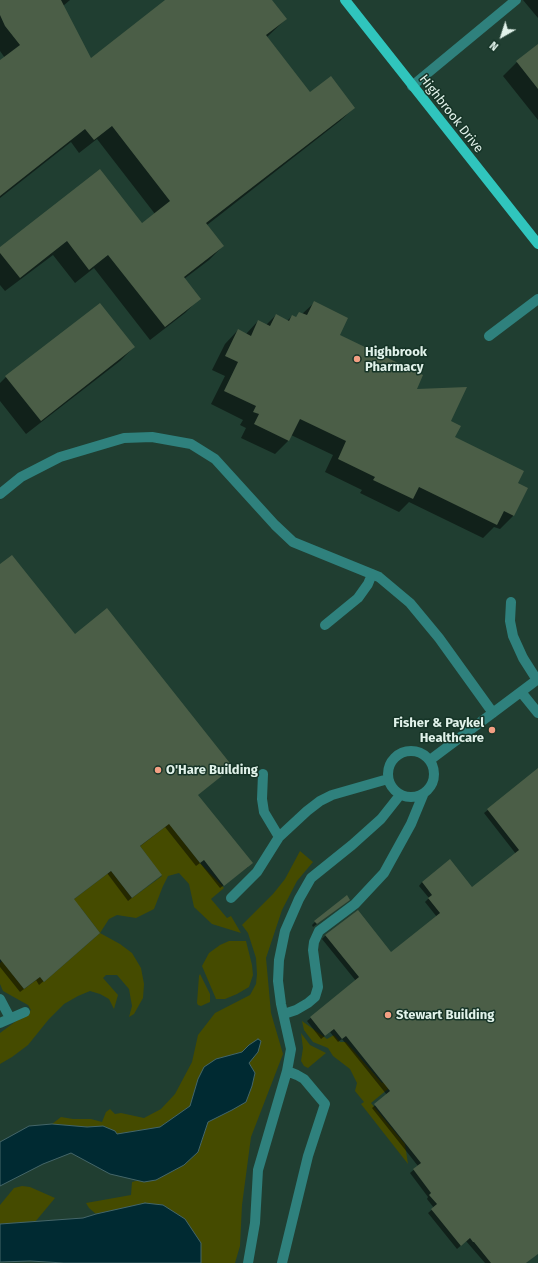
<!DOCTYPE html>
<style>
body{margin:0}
#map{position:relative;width:538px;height:1263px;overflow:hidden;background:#203e31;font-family:"Fira Sans",sans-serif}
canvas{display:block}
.north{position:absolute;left:482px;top:16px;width:40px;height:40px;-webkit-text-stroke:3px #163427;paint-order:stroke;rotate:219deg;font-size:11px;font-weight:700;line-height:16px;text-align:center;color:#e1f2ea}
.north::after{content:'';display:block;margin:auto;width:14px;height:18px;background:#e1f2ea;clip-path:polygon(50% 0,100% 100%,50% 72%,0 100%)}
</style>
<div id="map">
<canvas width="538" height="1263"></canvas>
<div class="north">N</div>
</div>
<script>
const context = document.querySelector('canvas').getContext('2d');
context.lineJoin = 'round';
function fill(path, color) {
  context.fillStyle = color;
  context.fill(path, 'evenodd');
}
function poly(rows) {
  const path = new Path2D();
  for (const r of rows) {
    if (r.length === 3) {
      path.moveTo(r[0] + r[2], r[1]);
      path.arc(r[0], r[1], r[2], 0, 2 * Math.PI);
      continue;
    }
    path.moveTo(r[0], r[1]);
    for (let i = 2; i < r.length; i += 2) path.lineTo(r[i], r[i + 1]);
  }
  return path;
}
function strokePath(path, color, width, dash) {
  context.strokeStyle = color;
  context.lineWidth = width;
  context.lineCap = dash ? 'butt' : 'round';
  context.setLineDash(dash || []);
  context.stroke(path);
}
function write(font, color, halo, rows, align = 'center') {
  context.font = font + ' "Fira Sans",sans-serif';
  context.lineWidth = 3;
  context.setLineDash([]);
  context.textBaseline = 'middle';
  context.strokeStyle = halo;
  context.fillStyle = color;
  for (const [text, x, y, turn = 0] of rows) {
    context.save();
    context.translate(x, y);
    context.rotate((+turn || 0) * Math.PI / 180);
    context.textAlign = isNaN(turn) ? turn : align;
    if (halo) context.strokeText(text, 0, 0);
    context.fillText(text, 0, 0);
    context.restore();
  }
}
fill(poly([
 [172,821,181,839,200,863,224,888,211,899,227,918,231,916,241,933,212,924,194,907,189,884,179,873,168,876,163,886,154,909,136,918,117,915,109,919,100,933,120,944,132,953,141,968,144,984,143,998,134,1014,129,1017,132,1006,129,989,117,975,106,975,103,978,118,995,114,1009,109,999,100,994,90,991,78,996,64,1004,49,1019,28,1045,12,1057,0,1064,0,1033,31,1010,28,1005,3,991,0,984,0,963,2,961,24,989,40,977,44,982,100,933,81,908,65,906,111,871,132,898,162,876,140,846],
 [300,851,313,862,297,881,282,910,266,958,271,1013,283,1054,251,1137,242,1205,240,1246,235,1263,201,1263,201,1243,145,1203,96,1214,89,1208,86,1203,131,1195,132,1182,171,1172,184,1165,198,1152,208,1122,232,1110,246,1102,252,1086,255,1073,249,1063,258,1052,249,1045,242,1052,216,1059,198,1079,190,1106,160,1127,117,1134,103,1126,87,1127,52,1124,61,1117,73,1119,91,1119,102,1122,106,1112,110,1109,115,1114,121,1113,144,1118,161,1109,175,1094,192,1062,198,1035,215,1013,250,995,256,984,257,974,256,958,248,933,242,925,273,894,285,879],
 [229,941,246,941,252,965,253,975,249,987,237,994,225,999,216,999,202,966,209,953,220,945],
 [200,974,210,994,210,1002,201,1006,198,1005,197,1003,199,976],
 [302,1021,327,1039,334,1035,340,1042,346,1042,382,1083,396,1073,400,1079,371,1103,405,1144,408,1164,361,1104,364,1102,355,1091,357,1083,350,1069,333,1056,328,1048,313,1042,304,1030],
 [301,1033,310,1045,326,1053,308,1068,304,1066,301,1061,303,1048],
 [22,1186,30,1187,55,1198,35,1222,0,1224,0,1205,14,1188]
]), '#454b00');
const water = poly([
 [258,1039,261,1041,258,1052,249,1063,255,1073,252,1086,246,1102,232,1110,208,1122,198,1152,184,1165,156,1180,144,1182,110,1174,71,1153,43,1164,0,1186,0,1142,29,1126,52,1124,87,1127,103,1126,115,1131,117,1134,160,1127,190,1106,198,1079,204,1067,216,1059,242,1052,249,1045,258,1039],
 [145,1203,163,1205,185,1219,201,1243,201,1263,64,1263,30,1261,0,1262,0,1224,83,1218,96,1214,145,1203]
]);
fill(water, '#002a32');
strokePath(water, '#446669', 1);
fill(poly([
 [0,0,70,0,63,6,90,60,167,0,271,0,286,19,267,37,310,93,354,108,340,121,207,225,223,246,209,260,184,279,199,299,185,313,150,340,94,268,75,283,53,255,5,291,0,285,0,248,141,224,155,214,97,139,79,153,71,142,0,198,0,62,5,58,0,51],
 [523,0,538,0,538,18],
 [538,45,538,120,503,76,517,62],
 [314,303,339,336,415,390,449,422,454,438,517,483,526,488,513,516,500,529,494,527,483,538,409,502,399,512,360,493,362,490,325,472,333,455,291,435,288,441,275,454,241,438,246,428,240,425,243,420,211,404,225,376,212,370,225,344,238,330,246,334,258,321,266,325,276,315,287,321,292,316,295,318,300,313,302,314],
 [134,347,120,361,26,434,0,401,0,383,6,377],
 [0,565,197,795,248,867,220,888,200,863,196,866,165,827,139,847,161,875,128,901,107,873,73,899,95,937,39,985,36,980,20,992,0,967],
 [538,770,538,1253,526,1263,485,1263,466,1241,457,1249,428,1213,434,1208,427,1199,428,1197,410,1173,418,1166,372,1108,387,1095,342,1039,338,1042,330,1032,321,1039,307,1021,356,981,322,939,326,935,391,953,437,917,425,902,429,898,419,886,422,882,472,889,516,854,484,813],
 [345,903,313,927,312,925,315,922]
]), '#0007');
fill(poly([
 [0,0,61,0,91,58,165,0,272,0,287,19,266,35,310,92,331,76,355,108,206,223,224,246,184,277,201,299,165,327,108,255,89,270,67,241,20,278,0,253,0,247,100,169,142,223,170,201,112,126,94,140,85,129,0,196,0,60,20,45,5,26,0,15],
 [538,44,538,89,516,61],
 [314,301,348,318,340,335,423,375,417,389,467,387,451,421,461,426,455,437,524,471,518,483,528,488,514,516,504,511,497,525,419,487,413,499,373,480,375,477,338,459,346,441,300,419,289,441,254,424,259,414,253,412,256,406,224,391,238,362,225,356,238,329,251,336,258,320,270,326,276,314,289,321,292,315,296,317,299,312,307,315],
 [100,303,135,347,41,421,5,376],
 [12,555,75,634,107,608,233,767,198,795,253,863,224,886,204,860,200,863,169,824,140,846,162,875,132,898,111,871,74,899,100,933,44,982,40,977,24,989,0,959,0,564],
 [538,768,538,1254,526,1263,491,1263,474,1242,473,1242,470,1238,461,1246,431,1209,437,1204,429,1195,431,1193,413,1169,421,1163,374,1104,390,1091,346,1036,342,1039,334,1029,325,1036,310,1017,359,977,325,935,358,910,391,952,440,913,428,898,432,895,422,882,450,859,472,887,519,850,487,809],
 [347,895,350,900,317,924,314,921]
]), '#4b5e47');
strokePath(poly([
 [412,86,516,0],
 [489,336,538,299],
 [0,494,21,477,60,457,124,438,152,437,191,444,215,459,275,525,293,542,379,577,410,603,439,638,493,713],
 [511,602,510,621,513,636,523,658,537,680],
 [325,625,358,598,368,584,372,574],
 [521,692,538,713],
 [411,774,23],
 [430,760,538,679],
 [263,774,262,799,264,812,279,837,307,811,320,801,332,795,388,779],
 [231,898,257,872,279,837],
 [0,999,10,1018],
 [284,1014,296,1010,308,1003,315,997,318,987,313,950,314,942,319,931,355,904,384,873,411,824,423,795],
 [0,1023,25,1012],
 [248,1263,255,1223,258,1170,287,1071,291,1049,281,1004,278,981,279,960,285,931,299,899,311,878,352,845,381,819,400,795],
 [282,1263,308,1156,325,1104,304,1079,297,1075,287,1071]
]), '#2f817d', 10);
strokePath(poly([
 [345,0,538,244]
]), '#30c5bd', 10);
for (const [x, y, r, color] of [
 [357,359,4,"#f39f83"],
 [492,730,4,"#f39f83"],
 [158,770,4,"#f39f83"],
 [388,1015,4,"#f39f83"]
]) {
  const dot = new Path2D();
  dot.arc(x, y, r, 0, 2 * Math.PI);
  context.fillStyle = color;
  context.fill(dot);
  strokePath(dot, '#163427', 1.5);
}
write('13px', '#e1f2ea', '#163427', [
 ["Highbrook Drive",451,114,52]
]);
write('bold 13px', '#e1f2ea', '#163427', [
 ["Highbrook",365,352],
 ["Pharmacy",365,367],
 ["Fisher & Paykel",484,723,"right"],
 ["Healthcare",484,738,"right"],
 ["O'Hare Building",166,770],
 ["Stewart Building",396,1015]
], 'left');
</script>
